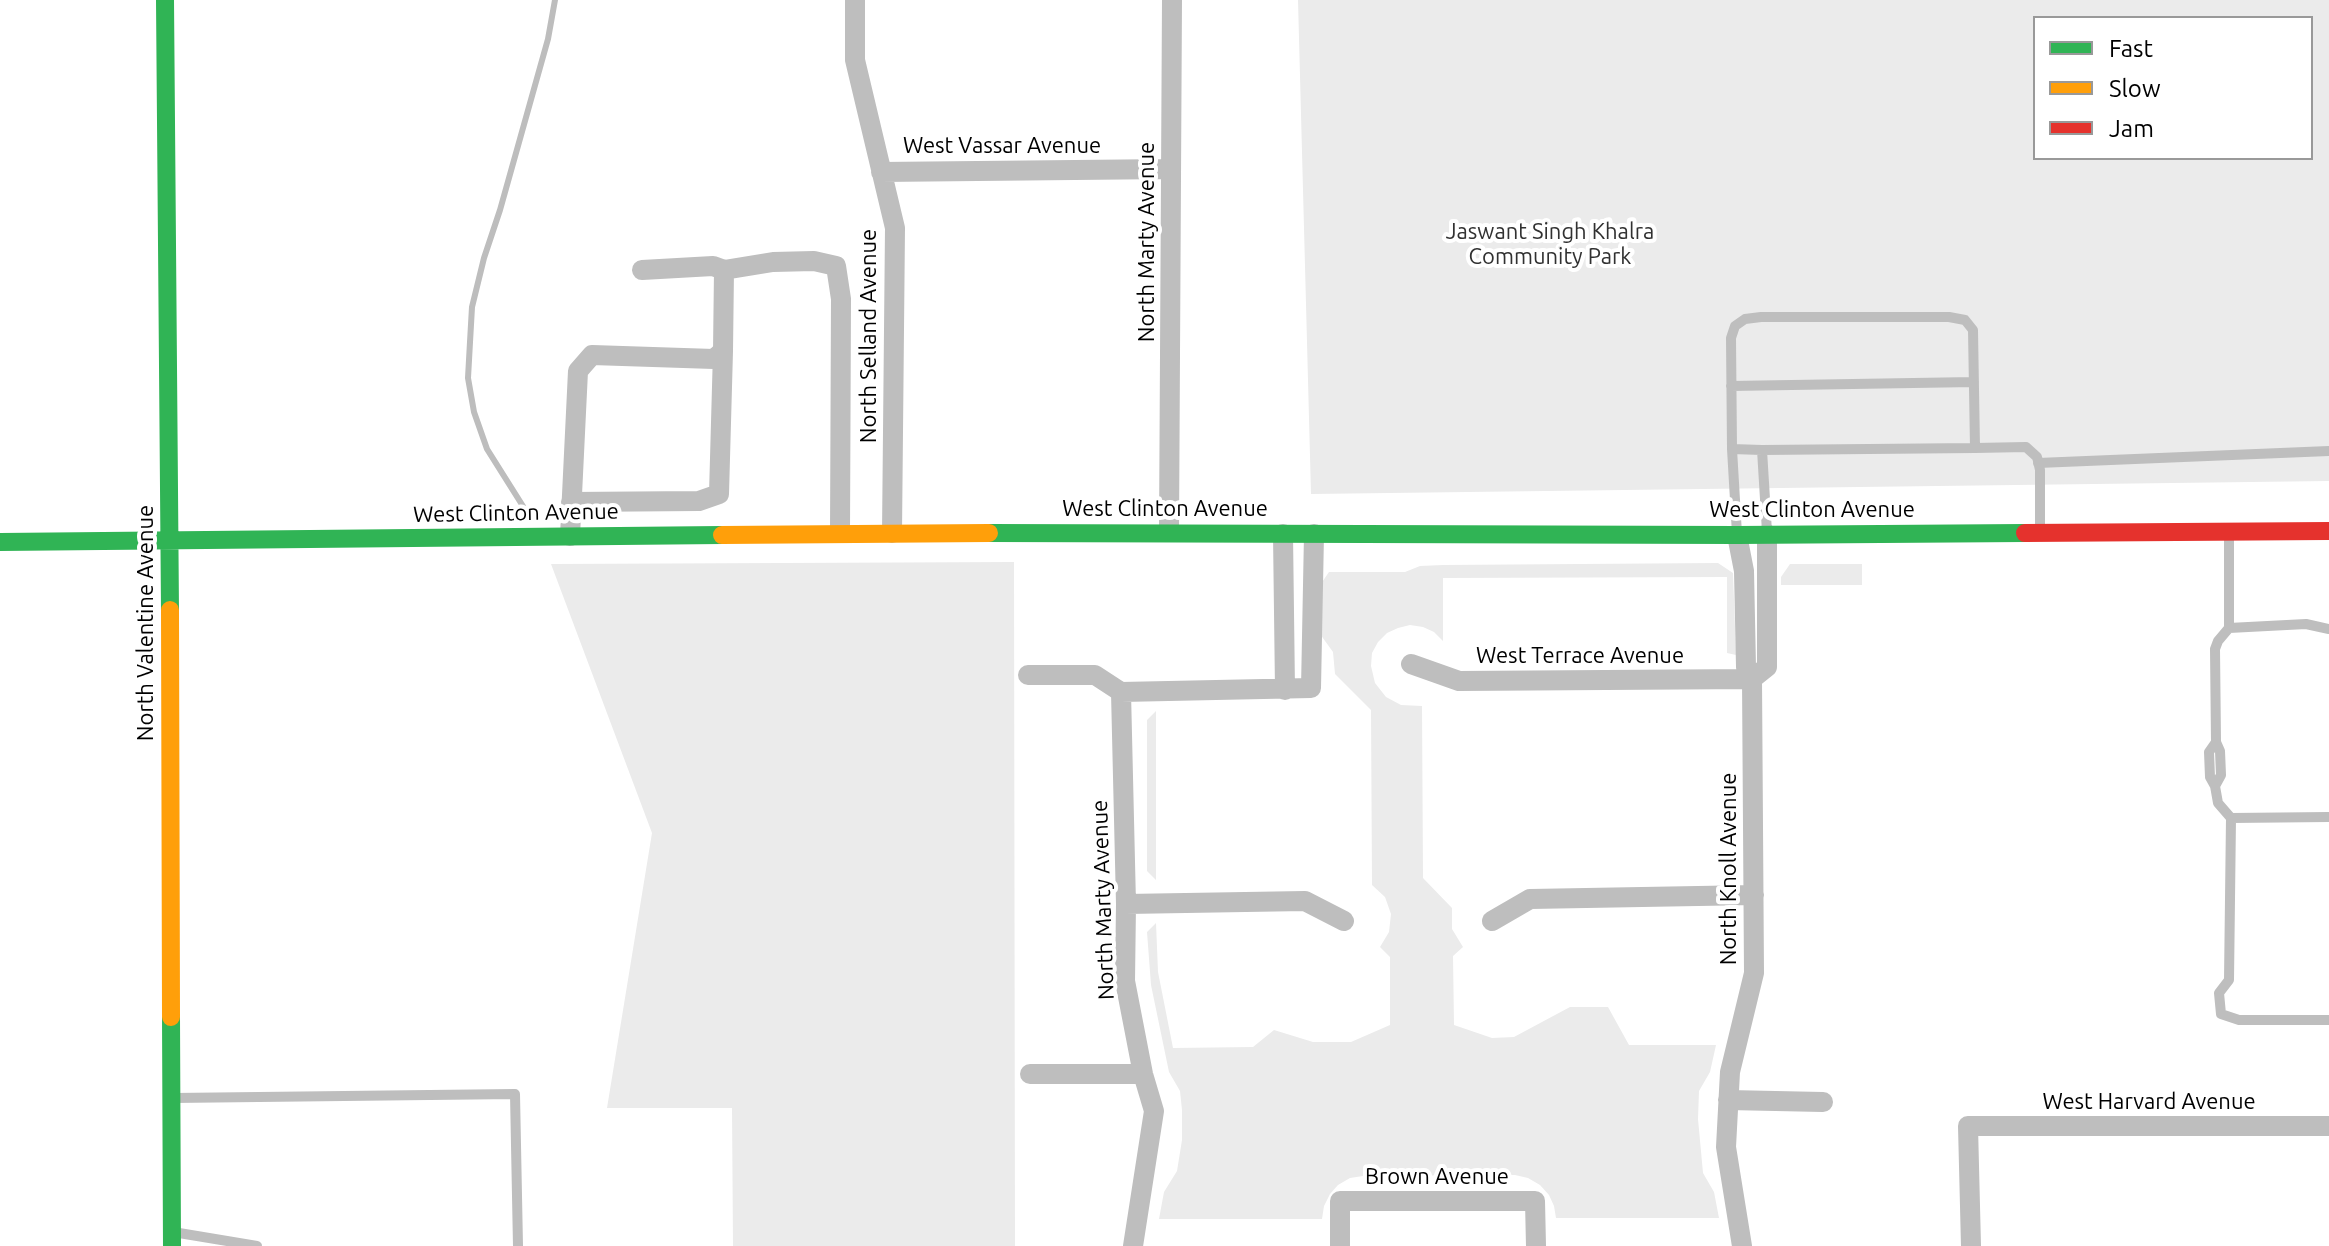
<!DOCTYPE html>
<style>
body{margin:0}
#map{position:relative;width:2329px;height:1246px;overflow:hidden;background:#fff;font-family:Ubuntu,sans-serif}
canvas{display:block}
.legend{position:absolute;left:2033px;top:16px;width:280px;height:144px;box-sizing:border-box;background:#fff;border:2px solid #999;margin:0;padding:10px 14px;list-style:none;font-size:24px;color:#000}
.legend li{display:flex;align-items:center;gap:16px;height:40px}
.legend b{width:40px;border:2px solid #999}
</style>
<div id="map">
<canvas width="2329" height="1246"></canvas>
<ul class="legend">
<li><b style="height:10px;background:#30b455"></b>Fast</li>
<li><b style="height:10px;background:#ff9f0a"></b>Slow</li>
<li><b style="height:10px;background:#e5322d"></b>Jam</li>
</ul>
</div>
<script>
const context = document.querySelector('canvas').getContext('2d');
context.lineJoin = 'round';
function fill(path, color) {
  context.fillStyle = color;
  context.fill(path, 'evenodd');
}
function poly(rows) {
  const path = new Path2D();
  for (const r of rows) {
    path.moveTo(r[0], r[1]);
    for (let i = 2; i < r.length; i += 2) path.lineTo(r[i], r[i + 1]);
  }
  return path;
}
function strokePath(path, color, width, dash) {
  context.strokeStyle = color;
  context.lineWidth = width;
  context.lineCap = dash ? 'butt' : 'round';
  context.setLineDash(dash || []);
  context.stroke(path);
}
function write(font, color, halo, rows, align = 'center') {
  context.font = font + ' Ubuntu,sans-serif';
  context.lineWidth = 8;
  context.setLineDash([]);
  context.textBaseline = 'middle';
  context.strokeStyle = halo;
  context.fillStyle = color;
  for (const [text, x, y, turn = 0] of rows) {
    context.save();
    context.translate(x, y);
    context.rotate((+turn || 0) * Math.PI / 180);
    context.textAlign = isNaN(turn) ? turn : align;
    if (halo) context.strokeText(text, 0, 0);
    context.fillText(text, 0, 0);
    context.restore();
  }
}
fill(poly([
 [1298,0,2329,0,2329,481,1311,494],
 [2035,18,2311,18,2311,158,2035,158],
 [1014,562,1015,1246,733,1246,732,1108,607,1108,652,833,551,564],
 [1718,563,1733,573,1736,655,1727,653,1727,577,1443,578,1443,641,1434,632,1423,627,1410,625,1398,628,1387,633,1378,642,1372,653,1371,666,1375,683,1386,697,1401,705,1422,706,1423,878,1452,908,1452,929,1463,947,1453,956,1454,1025,1492,1038,1514,1037,1570,1007,1608,1007,1629,1045,1716,1045,1710,1072,1699,1091,1698,1119,1703,1173,1714,1192,1719,1218,1556,1218,1554,1206,1549,1195,1540,1185,1528,1178,1515,1175,1363,1176,1350,1178,1338,1185,1330,1194,1324,1206,1322,1219,1159,1219,1164,1192,1177,1171,1182,1140,1182,1110,1180,1091,1169,1072,1151,985,1147,932,1156,923,1158,972,1173,1048,1253,1047,1274,1030,1313,1042,1351,1042,1390,1025,1390,957,1380,947,1389,932,1391,914,1385,897,1372,885,1371,710,1335,674,1333,652,1320,634,1318,588,1329,572,1405,572,1420,566,1443,565],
 [1790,564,1862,564,1862,585,1781,585,1781,577],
 [1156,711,1156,880,1147,871,1147,720]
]), '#ebebeb');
strokePath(poly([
 [526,511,487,449,474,412,468,378,470,342,472,307,484,258,500,210,548,39,555,0]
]), '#bdbdbd', 6);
strokePath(poly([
 [1731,386,1974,382],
 [1975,448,1973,330,1965,320,1949,317,1761,317,1745,319,1735,326,1731,338,1732,449,1762,450,1975,448,2026,447,2037,457,2040,470,2040,530],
 [1732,449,1737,534],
 [1762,450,1767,532],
 [2038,463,2329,451],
 [2229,534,2229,628,2306,624,2329,629],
 [2229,628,2218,641,2215,649,2216,742,2220,751,2221,775,2215,786,2218,803,2231,818],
 [2215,786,2210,777,2209,752,2216,742],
 [2329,817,2231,818,2229,980,2219,993,2221,1014,2239,1020,2329,1020],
 [173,1098,515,1094,518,1246],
 [173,1232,257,1246]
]), '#bebebe', 10);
strokePath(poly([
 [855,0,855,60,895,228,892,533],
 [881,172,1171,169],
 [724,270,773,262,814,261,836,266,841,299,840,533],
 [571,502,699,501,719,494,723,351],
 [1169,532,1172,0],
 [1283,534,1285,690],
 [1737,535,1744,571,1746,667,1752,679,1754,973,1730,1072,1726,1147,1742,1246],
 [570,536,578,371,592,355,714,359,723,351,724,270,713,266,642,270],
 [1411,664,1459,681,1752,679],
 [1028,675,1095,675,1121,692,1311,688,1314,534],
 [1752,679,1767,667,1767,534],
 [1121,692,1126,904,1125,981,1143,1074,1154,1111,1133,1246],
 [1126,904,1305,901,1344,921],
 [1492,921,1530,899,1754,895],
 [1030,1074,1143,1074],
 [1728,1100,1823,1102],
 [1340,1246,1340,1201,1535,1201,1536,1246],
 [1971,1246,1968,1126,2329,1126]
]), '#bebebe', 20);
strokePath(poly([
 [165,0,170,610],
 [989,533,1737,535,2025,533],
 [0,542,722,535],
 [171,1017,172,1246]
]), '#30b455', 18);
strokePath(poly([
 [722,535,989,533],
 [170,610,171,1017]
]), '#ff9f0a', 18);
strokePath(poly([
 [2025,533,2329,531]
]), '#e5322d', 18);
write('22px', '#000', '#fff', [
 ["West Vassar Avenue",1002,146],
 ["North Marty Avenue",1147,242,-90],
 ["North Selland Avenue",869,336,-90],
 ["West Clinton Avenue",1165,509],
 ["West Clinton Avenue",1812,510],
 ["West Clinton Avenue",516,513,-1],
 ["North Valentine Avenue",146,623,-90],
 ["West Terrace Avenue",1580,656],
 ["North Knoll Avenue",1729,869,-90],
 ["North Marty Avenue",1103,900,-92],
 ["West Harvard Avenue",2149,1102],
 ["Brown Avenue",1437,1177]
]);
write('22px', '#313131', '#fff', [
 ["Jaswant Singh Khalra",1550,232],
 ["Community Park",1550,257]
]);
</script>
